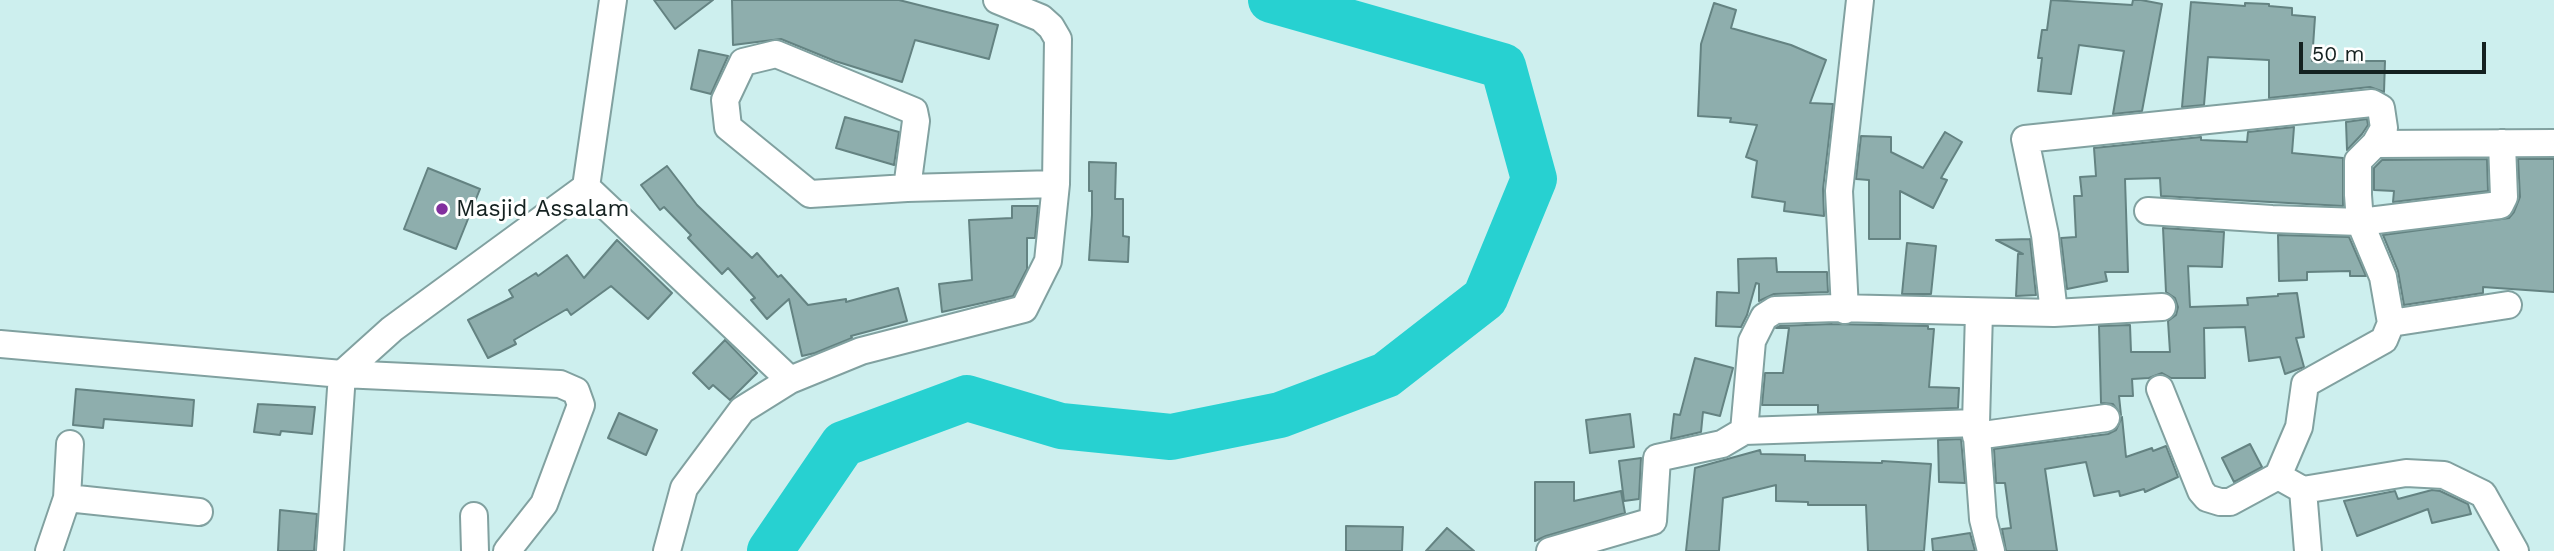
<!DOCTYPE html>
<style>
body{margin:0}
#map{position:relative;width:2554px;height:551px;overflow:hidden;background:#cdefee;font-family:"Work Sans",sans-serif}
canvas{display:block}
.scale{position:absolute;left:2299px;top:42px;width:187px;height:32px;box-sizing:border-box;border:4px solid #142120;border-top:0;padding-left:9px;font-size:21px;line-height:24px;white-space:nowrap;color:#142120;-webkit-text-stroke:5px #fff;paint-order:stroke}
</style>
<div id="map">
<canvas width="2554" height="551"></canvas>
<div class="scale">50 m</div>
</div>
<script>
const context = document.querySelector('canvas').getContext('2d');
context.lineJoin = 'round';
function poly(rows) {
  const path = new Path2D();
  for (const r of rows) {
    path.moveTo(r[0], r[1]);
    for (let i = 2; i < r.length; i += 2) path.lineTo(r[i], r[i + 1]);
  }
  return path;
}
function strokePath(path, color, width, dash) {
  context.strokeStyle = color;
  context.lineWidth = width;
  context.lineCap = dash ? 'butt' : 'round';
  context.setLineDash(dash || []);
  context.stroke(path);
}
function fill(path, color) {
  context.fillStyle = color;
  context.fill(path, 'evenodd');
}
function write(font, color, halo, rows, align = 'center') {
  context.font = font + ' "Work Sans",sans-serif';
  context.lineWidth = 6;
  context.setLineDash([]);
  context.textBaseline = 'middle';
  context.strokeStyle = halo;
  context.fillStyle = color;
  for (const [text, x, y, turn = 0] of rows) {
    context.save();
    context.translate(x, y);
    context.rotate((+turn || 0) * Math.PI / 180);
    context.textAlign = isNaN(turn) ? turn : align;
    if (halo) context.strokeText(text, 0, 0);
    context.fillText(text, 0, 0);
    context.restore();
  }
}
strokePath(poly([
 [770,551,843,444,967,398,1061,426,1171,437,1280,415,1386,375,1485,298,1534,179,1503,66,1271,0]
]), '#27d1d1', 46);
const building = poly([
 [654,0,713,0,675,29,654,0],
 [732,0,899,0,998,25,989,59,915,40,902,82,835,61,781,39,733,45,732,0],
 [2051,0,2132,5,2133,0,2141,0,2162,4,2142,111,2113,114,2124,51,2079,45,2071,94,2038,91,2042,58,2038,58,2042,30,2047,30,2051,0],
 [2191,2,2245,6,2245,3,2269,4,2269,6,2292,8,2292,15,2315,17,2312,61,2385,61,2384,92,2370,87,2269,98,2269,60,2208,57,2204,105,2182,107,2191,2],
 [1714,3,1736,10,1731,28,1791,45,1826,60,1810,103,1833,104,1823,189,1824,216,1784,211,1785,202,1752,197,1757,161,1746,157,1757,125,1730,122,1731,118,1698,116,1701,44,1714,3],
 [699,50,728,56,711,94,691,89,699,50],
 [845,117,899,132,894,165,836,148,845,117],
 [2367,119,2368,125,2362,134,2347,150,2346,122,2367,119],
 [2294,127,2292,153,2343,158,2343,206,2161,196,2160,178,2125,179,2128,272,2105,272,2107,281,2067,289,2061,238,2076,237,2074,196,2082,196,2080,177,2096,176,2094,148,2201,137,2201,140,2247,142,2248,132,2294,127],
 [1945,132,1962,142,1941,178,1947,180,1933,208,1900,191,1900,239,1869,239,1869,180,1856,179,1861,136,1891,137,1891,152,1923,168,1945,132],
 [2487,159,2488,191,2393,202,2394,191,2374,190,2374,168,2382,160,2487,159],
 [2518,159,2554,159,2554,292,2483,287,2483,293,2404,305,2398,271,2383,235,2509,218,2514,212,2520,197,2518,159],
 [1089,162,1116,163,1115,199,1123,199,1123,236,1129,237,1128,262,1089,260,1092,215,1092,191,1089,191,1089,162],
 [667,166,697,205,752,258,757,253,778,277,781,275,808,305,846,299,846,302,898,288,907,321,851,336,852,338,815,353,802,356,789,299,767,319,751,300,755,298,728,268,722,274,688,238,691,235,664,207,660,210,641,185,667,166],
 [428,168,480,189,456,249,404,229,428,168],
 [1012,206,1038,206,1035,238,1027,238,1027,269,1013,296,942,312,939,284,972,280,969,220,1012,218,1012,206],
 [2163,228,2224,232,2222,267,2188,266,2190,307,2248,305,2247,298,2278,296,2278,294,2297,293,2304,337,2296,338,2304,367,2285,374,2280,357,2249,361,2245,327,2204,328,2205,378,2171,378,2162,373,2149,378,2132,379,2133,396,2119,396,2121,415,2113,404,2101,403,2099,326,2130,325,2131,352,2170,352,2168,321,2176,315,2178,307,2175,298,2166,292,2163,228],
 [2278,235,2349,237,2366,276,2350,276,2350,271,2307,272,2307,280,2279,281,2278,235],
 [2030,239,2036,295,2016,296,2018,254,2023,254,1996,240,2030,239],
 [617,240,672,293,648,319,611,286,571,315,567,309,514,340,516,344,488,358,468,320,513,297,509,290,536,273,538,276,567,255,584,278,617,240],
 [1907,243,1936,246,1931,294,1902,294,1907,243],
 [1776,258,1777,272,1827,272,1828,292,1774,294,1759,301,1759,284,1756,283,1747,315,1741,327,1716,326,1717,292,1739,293,1738,259,1776,258],
 [1832,324,1928,326,1928,329,1934,329,1929,387,1959,388,1958,408,1818,413,1818,405,1762,405,1765,373,1783,373,1789,328,1776,328,1780,326,1832,324],
 [725,340,757,373,730,400,713,385,709,389,693,373,725,340],
 [1695,358,1733,368,1720,416,1703,412,1701,432,1671,439,1674,414,1680,415,1695,358],
 [76,389,194,400,192,426,104,419,103,428,73,425,76,389],
 [258,404,315,407,312,434,281,431,280,435,254,432,258,404],
 [619,413,657,430,646,455,608,438,619,413],
 [1630,414,1634,447,1590,453,1586,420,1630,414],
 [2122,417,2126,457,2152,448,2153,451,2166,446,2178,477,2145,492,2144,489,2120,496,2119,491,2094,496,2086,462,2045,469,2057,551,2006,551,2002,529,2011,528,2005,483,1996,483,1994,449,2108,434,2116,430,2122,417],
 [1961,439,1965,483,1939,482,1938,440,1961,439],
 [2250,444,2262,467,2234,482,2222,458,2250,444],
 [1760,450,1761,454,1805,455,1805,461,1882,463,1882,461,1931,464,1924,551,1868,551,1866,505,1808,505,1808,502,1776,501,1776,485,1723,498,1719,551,1686,551,1695,468,1760,450],
 [1641,458,1639,499,1624,501,1619,461,1641,458],
 [1535,482,1574,482,1574,501,1621,491,1625,513,1546,536,1535,541,1535,482],
 [2432,490,2440,491,2468,504,2471,514,2432,523,2428,509,2357,536,2344,501,2395,491,2398,499,2432,490],
 [280,510,317,514,314,551,278,551,280,510],
 [1346,526,1403,527,1402,551,1346,551,1346,526],
 [1447,528,1474,551,1426,551,1447,528],
 [1970,533,1975,551,1933,551,1932,539,1970,533]
]);
fill(building, '#8eaead');
strokePath(building, '#648382', 2);
const minor = poly([
 [776,54,914,111,916,121,907,188,810,194,728,127,725,100,743,62,776,54],
 [2375,144,2554,143],
 [586,187,790,380],
 [907,188,1056,184],
 [2148,211,2272,219,2360,222,2500,205,2504,197,2502,143],
 [1845,310,1839,191,1860,0],
 [2054,313,2045,235,2025,139,2372,103,2381,108,2384,128,2375,144,2358,161,2358,195,2360,222,2383,277,2391,323,2384,340,2305,384,2299,427,2278,476,2230,502,2220,502,2207,498,2201,491,2160,389],
 [2391,323,2508,305],
 [0,344,342,374,560,384,576,391,581,405,544,504,507,551],
 [1976,423,1979,312],
 [1744,431,1976,423,1983,519,1991,551],
 [1976,436,2106,418],
 [2278,476,2303,490,2406,473,2444,475,2483,494,2515,551],
 [2303,490,2308,551],
 [67,498,199,512],
 [474,516,475,551],
 [49,551,67,498,70,444],
 [330,551,342,374,392,329,586,187,613,0],
 [667,551,684,488,742,410,790,380,861,351,1024,309,1048,261,1056,184,1058,39,1051,27,1041,18,997,0],
 [1550,551,1653,521,1657,458,1722,444,1744,431,1752,341,1764,317,1775,310,1836,308,2054,313,2162,307]
]);
strokePath(minor, '#81a1a0', 30);
strokePath(minor, '#fff', 26);
for (const [x, y, r, color] of [
 [442,209,7,"#822f9e"]
]) {
  const dot = new Path2D();
  dot.arc(x, y, r, 0, 2 * Math.PI);
  context.fillStyle = color;
  context.fill(dot);
  strokePath(dot, '#fff', 2.5);
}
write('23px', '#142120', '#fff', [
 ["Masjid Assalam",456,209]
], 'left');
</script>
